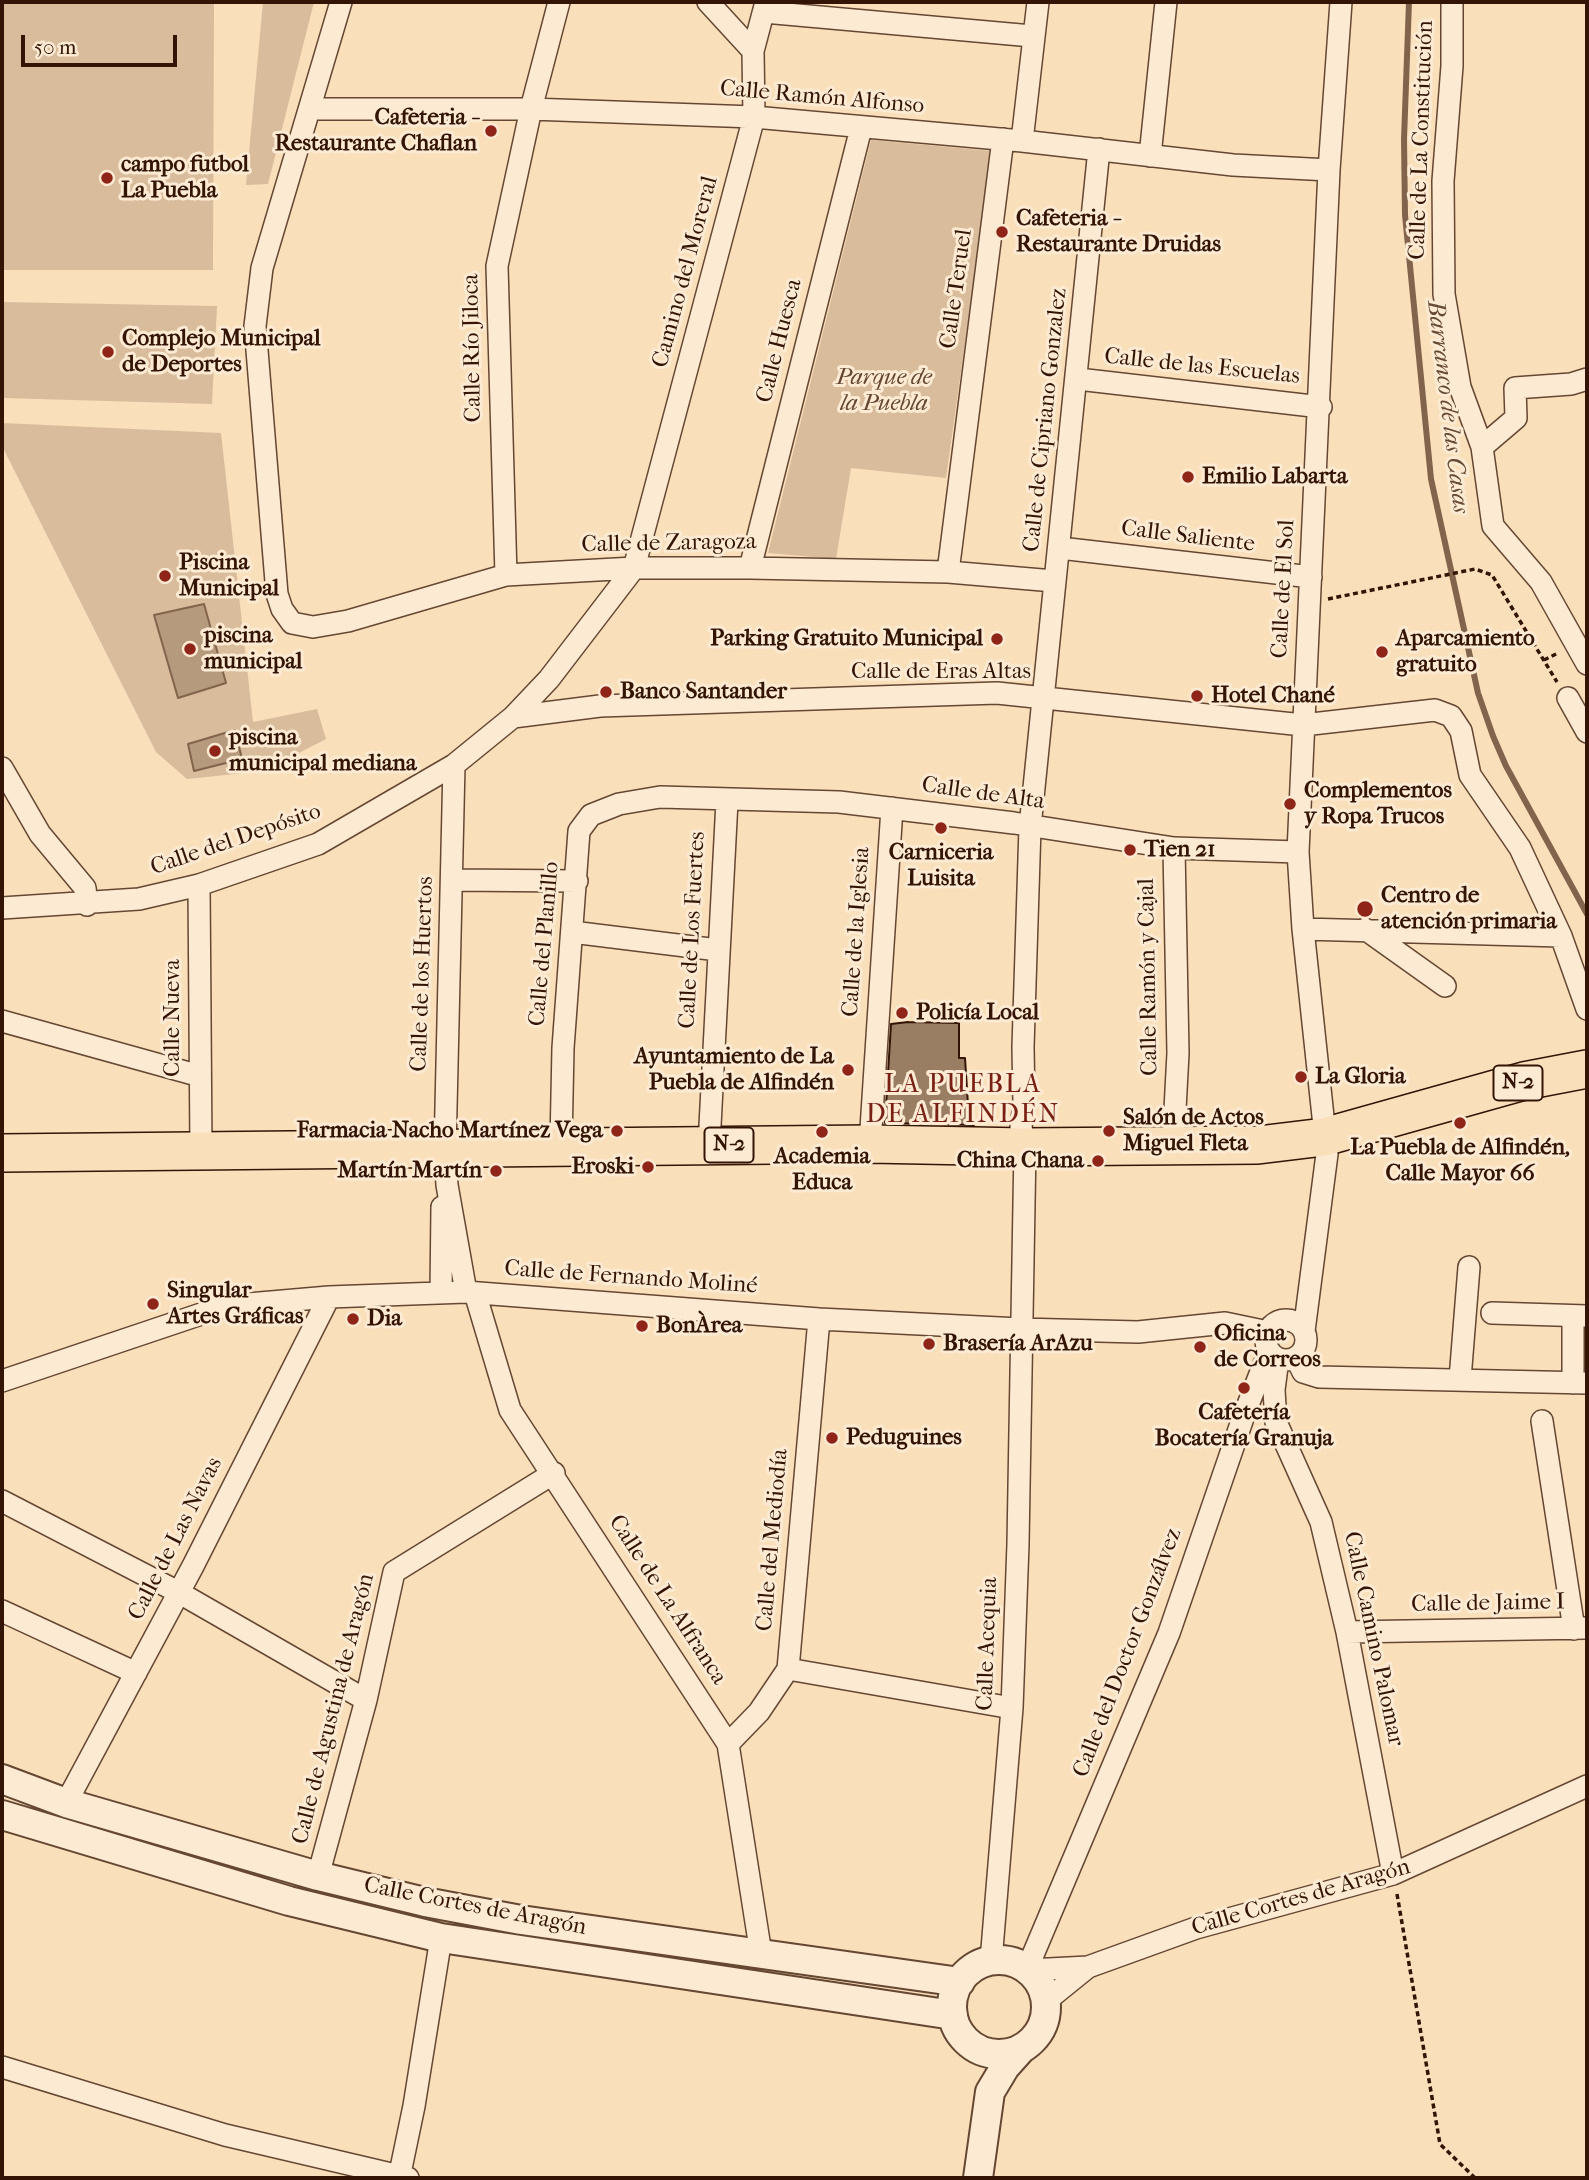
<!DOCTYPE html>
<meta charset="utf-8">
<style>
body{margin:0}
#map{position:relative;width:1589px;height:2180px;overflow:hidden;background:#fadfbb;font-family:"IM FELL French Canon",serif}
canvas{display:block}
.frame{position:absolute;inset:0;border:4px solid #331405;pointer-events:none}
.scale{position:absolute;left:21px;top:35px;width:156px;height:32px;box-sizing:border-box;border:4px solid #331405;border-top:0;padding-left:9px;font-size:21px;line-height:24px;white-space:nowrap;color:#331405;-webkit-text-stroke:5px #fcead3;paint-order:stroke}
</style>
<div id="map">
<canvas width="1589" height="2180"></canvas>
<div class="frame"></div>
<div class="scale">50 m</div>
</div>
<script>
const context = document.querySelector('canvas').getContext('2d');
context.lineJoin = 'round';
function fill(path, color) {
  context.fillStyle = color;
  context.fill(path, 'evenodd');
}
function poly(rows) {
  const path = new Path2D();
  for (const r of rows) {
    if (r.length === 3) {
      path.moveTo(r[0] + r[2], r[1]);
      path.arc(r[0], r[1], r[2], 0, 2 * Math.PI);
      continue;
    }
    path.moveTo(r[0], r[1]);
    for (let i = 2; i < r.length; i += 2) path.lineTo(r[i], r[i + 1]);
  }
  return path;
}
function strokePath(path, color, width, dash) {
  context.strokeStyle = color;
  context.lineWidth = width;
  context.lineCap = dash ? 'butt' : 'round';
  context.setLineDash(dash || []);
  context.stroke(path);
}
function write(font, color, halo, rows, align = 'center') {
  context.font = font + ' "IM FELL French Canon",serif';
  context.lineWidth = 6;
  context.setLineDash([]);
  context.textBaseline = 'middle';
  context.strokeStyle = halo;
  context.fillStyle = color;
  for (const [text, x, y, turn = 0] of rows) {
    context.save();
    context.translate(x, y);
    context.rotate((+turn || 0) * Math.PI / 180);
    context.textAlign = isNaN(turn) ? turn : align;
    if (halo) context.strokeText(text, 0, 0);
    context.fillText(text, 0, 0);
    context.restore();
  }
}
fill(poly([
 [2,2,214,2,213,270,2,270],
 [263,2,314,2,268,184,246,185],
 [871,140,992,151,946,478,851,468,836,559,768,553],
 [2,302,217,306,212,404,2,398],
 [2,423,221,433,253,722,317,709,326,739,264,771,187,779,156,752,2,446]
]), '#d8bc9c');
const water = poly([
 [204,604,226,683,178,698,154,615,204,604],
 [235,730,242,759,194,771,188,744,235,730]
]);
fill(water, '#b69a7d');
strokePath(water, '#82644d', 2);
strokePath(poly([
 [1409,2,1404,139,1405,215,1431,479,1478,693,1493,736,1506,766,1587,914]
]), '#82644d', 6);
const building = poly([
 [908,1022,959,1023,959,1058,965,1058,968,1105,970,1105,974,1125,885,1123,891,1024,908,1022]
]);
fill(building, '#9a7e64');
strokePath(building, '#331405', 2);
const minor = poly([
 [341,2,262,268,255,326,277,594,282,609,292,623,313,627,348,621,506,575,634,568,750,568,948,572,1054,581],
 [1452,2,1452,66,1443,181,1444,294,1460,387,1482,447,1493,526,1541,582,1587,664],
 [764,12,1032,36],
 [753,51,766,2],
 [310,109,531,109,754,117,1022,141,1233,165,1329,170],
 [1022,141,1038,2],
 [1150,156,1166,2],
 [1078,379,1321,407],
 [1482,447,1516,418,1515,388,1571,384,1587,379],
 [1060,548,1311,577],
 [750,568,861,128],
 [948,572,1003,139],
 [506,575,497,266,531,109,559,2],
 [1568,698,1587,732],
 [513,717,600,706,997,693,1303,725,1435,710,1451,716,1461,731,1470,775,1520,848,1561,936,1587,1009],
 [454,765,445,1150,447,1185,466,1292],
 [2,768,40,834,85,888,87,905],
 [452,880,577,881],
 [199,885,201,1151],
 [2,908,139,899,199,885,318,844,454,765,513,717,549,679,634,568,754,117,753,51,708,2],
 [1303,929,1561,936],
 [1365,929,1445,986],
 [572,932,718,950],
 [2,1021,200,1076],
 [870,1144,892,808],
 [709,1145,727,801],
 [1173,1147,1178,1053,1174,848],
 [553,1148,561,1143,563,1048,579,831,591,815,619,804,660,797,839,802,1014,823,1174,848,1298,852],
 [441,1293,442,1207],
 [475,1293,510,1410,728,1744,761,1954],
 [1492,1313,1587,1316],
 [1573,1316,1573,1383],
 [1286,1340,20],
 [1304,1331,1327,1154,1303,929,1298,852,1329,170,1341,2],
 [1296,1358,1303,1372,1319,1377,1587,1383],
 [1278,1359,1274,1390,1276,1422,1321,1522,1347,1632,1393,1874],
 [1460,1379,1469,1267],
 [2,1381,225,1306,329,1297,466,1292,819,1319,1020,1329,1138,1332,1225,1323,1268,1332],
 [1542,1421,1574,1629],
 [2,1501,178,1592,366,1700],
 [2,1611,136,1673],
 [1347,1632,1587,1628],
 [788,1669,1012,1708],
 [728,1744,759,1712,788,1669,819,1319],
 [66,1803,193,1566,329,1297],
 [318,1876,366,1700,394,1572,554,1473],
 [991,1961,1012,1708,1018,1544,1025,1147,1021,1127,1024,1105,1023,1047,1030,827,1099,149],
 [1027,1969,1169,1633,1244,1415,1264,1364,1272,1354],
 [1029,1970,1088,1967],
 [1046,2001,1088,1967,1196,1928,1393,1874,1587,1786],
 [2,2067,225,2135,408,2178],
 [399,2178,414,2106,441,1938]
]);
const tertiary = poly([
 [2,1779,66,1803,318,1876,425,1902,521,1920,960,1982],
 [2,1815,289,1901,441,1938,953,2015],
 [999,2007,47],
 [978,2178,990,2092,1005,2067,1022,2048]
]);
const trunk = poly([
 [2,1153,870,1144,1025,1147,1258,1145,1324,1137,1524,1081,1587,1069]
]);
strokePath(minor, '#654732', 24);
strokePath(tertiary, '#654732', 32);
strokePath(trunk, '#331405', 40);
strokePath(poly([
 [1328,599,1475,569,1492,575,1557,682],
 [1544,660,1558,653],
 [1397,1894,1440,2144,1475,2178]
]), '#331405', 3.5, [5, 3.5]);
strokePath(minor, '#fcead3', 21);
strokePath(tertiary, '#fcead3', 28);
strokePath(trunk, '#fadfbb', 37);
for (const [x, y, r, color] of [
 [491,131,7,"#8f2418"],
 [107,178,7,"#8f2418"],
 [1002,232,7,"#8f2418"],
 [108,352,7,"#8f2418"],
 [1188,477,7,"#8f2418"],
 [165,576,7,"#8f2418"],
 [997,639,7,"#8f2418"],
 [190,649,7,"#8f2418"],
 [1382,652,7,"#8f2418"],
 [606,692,7,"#8f2418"],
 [1197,696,7,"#8f2418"],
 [215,751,7,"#8f2418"],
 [1290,804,7,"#8f2418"],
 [941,828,7,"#8f2418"],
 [1130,850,7,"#8f2418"],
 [1365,909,9,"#8f2418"],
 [902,1013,7,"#8f2418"],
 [848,1070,7,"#8f2418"],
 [1301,1077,7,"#8f2418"],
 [1460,1123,7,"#8f2418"],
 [617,1131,7,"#8f2418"],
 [1109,1131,7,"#8f2418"],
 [822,1132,7,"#8f2418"],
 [1098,1161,7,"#8f2418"],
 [648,1167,7,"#8f2418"],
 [496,1171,7,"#8f2418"],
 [153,1304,7,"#8f2418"],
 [353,1319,7,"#8f2418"],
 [642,1326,7,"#8f2418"],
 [929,1344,7,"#8f2418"],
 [1200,1347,7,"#8f2418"],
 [1244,1388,7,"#8f2418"],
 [832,1438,7,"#8f2418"]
]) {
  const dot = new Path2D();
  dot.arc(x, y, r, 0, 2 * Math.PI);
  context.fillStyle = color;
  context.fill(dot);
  strokePath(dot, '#fcead3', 2.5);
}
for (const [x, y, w] of [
 [1518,1083,49],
 [729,1145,49]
]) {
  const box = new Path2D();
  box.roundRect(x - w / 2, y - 17.5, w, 35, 5);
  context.fillStyle = '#fcead3';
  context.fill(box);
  strokePath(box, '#331405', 2);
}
write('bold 21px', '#331405', null, [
 ["N-2",1518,1083],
 ["N-2",729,1145]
]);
write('23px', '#331405', '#fcead3', [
 ["Calle Ramón Alfonso",822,98,5],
 ["Calle de La Constitución",1422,140,-88],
 ["Camino del Moreral",686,272,-75],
 ["Calle Teruel",957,289,-82],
 ["Calle Huesca",780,341,-76],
 ["Calle Río Jiloca",473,348,-91],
 ["Calle de las Escuelas",1202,367,6],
 ["Calle de Cipriano Gonzalez",1046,420,-84],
 ["Calle Saliente",1188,537,7],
 ["Calle de Zaragoza",669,544,-1],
 ["Calle de El Sol",1284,589,-87],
 ["Calle de Eras Altas",941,672],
 ["Calle de Alta",983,794,8],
 ["Calle del Depósito",236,840,-19],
 ["Calle de Los Fuertes",693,930,-87],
 ["Calle de la Iglesia",857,932,-86],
 ["Calle del Planillo",545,944,-85],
 ["Calle de los Huertos",423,974,-88],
 ["Calle Ramón y Cajal",1149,977,-91],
 ["Calle Nueva",173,1018,-90],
 ["Calle de Fernando Moliné",631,1278,4],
 ["Calle de Las Navas",176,1539,-63],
 ["Calle del Mediodía",773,1540,-85],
 ["Calle de La Alfranca",667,1600,57],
 ["Calle de Jaime I",1488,1604,-1],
 ["Calle Camino Palomar",1373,1639,78],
 ["Calle Acequia",988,1644,-88],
 ["Calle del Doctor Gonzálvez",1128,1653,-69],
 ["Calle de Agustina de Aragón",334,1709,-76],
 ["Calle Cortes de Aragón",1301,1898,-16],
 ["Calle Cortes de Aragón",475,1907,11]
]);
write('bold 23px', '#331405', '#fcead3', [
 ["Cafeteria -",477,118,"right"],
 ["Restaurante Chaflan",477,144,"right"],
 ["campo futbol",121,165],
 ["La Puebla",121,191],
 ["Cafeteria -",1016,219],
 ["Restaurante Druidas",1016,245],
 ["Complejo Municipal",122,339],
 ["de Deportes",122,365],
 ["Emilio Labarta",1202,477],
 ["Piscina",179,563],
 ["Municipal",179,589],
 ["piscina",204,636],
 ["municipal",204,662],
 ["Parking Gratuito Municipal",983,639,"right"],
 ["Aparcamiento",1396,639],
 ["gratuito",1396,665],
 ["Banco Santander",620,692],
 ["Hotel Chané",1211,696],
 ["piscina",229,738],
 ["municipal mediana",229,764],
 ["Complementos",1304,791],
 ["y Ropa Trucos",1304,817],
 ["Tien 21",1144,850],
 ["Carniceria",941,853,"center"],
 ["Luisita",941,879,"center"],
 ["Centro de",1381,896],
 ["atención primaria",1381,922],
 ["Policía Local",916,1013],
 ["Ayuntamiento de La",834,1057,"right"],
 ["Puebla de Alfindén",834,1083,"right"],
 ["La Gloria",1315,1077],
 ["Salón de Actos",1123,1118],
 ["Miguel Fleta",1123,1144],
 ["Farmacia Nacho Martínez Vega",603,1131,"right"],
 ["La Puebla de Alfindén,",1460,1148,"center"],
 ["Calle Mayor 66",1460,1174,"center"],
 ["Academia",822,1157,"center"],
 ["Educa",822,1183,"center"],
 ["China Chana",1084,1161,"right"],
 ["Eroski",634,1167,"right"],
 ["Martín Martín",482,1171,"right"],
 ["Singular",167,1291],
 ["Artes Gráficas",167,1317],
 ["Dia",367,1319],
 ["BonÀrea",656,1326],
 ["Oficina",1214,1334],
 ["de Correos",1214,1360],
 ["Brasería ArAzu",943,1344],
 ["Cafetería",1244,1413,"center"],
 ["Bocatería Granuja",1244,1439,"center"],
 ["Peduguines",846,1438]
], 'left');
write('italic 23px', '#654632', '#fcead3', [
 ["Parque de",884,378],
 ["la Puebla",884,404]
]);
write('italic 24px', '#674a35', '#fcead3', [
 ["Barranco de las Casas",1447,407,83]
]);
context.letterSpacing = '2px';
write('26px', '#7a1f14', '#fcead3', [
 ["LA PUEBLA",963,1086],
 ["DE ALFINDÉN",963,1116]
]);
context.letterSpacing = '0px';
</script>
